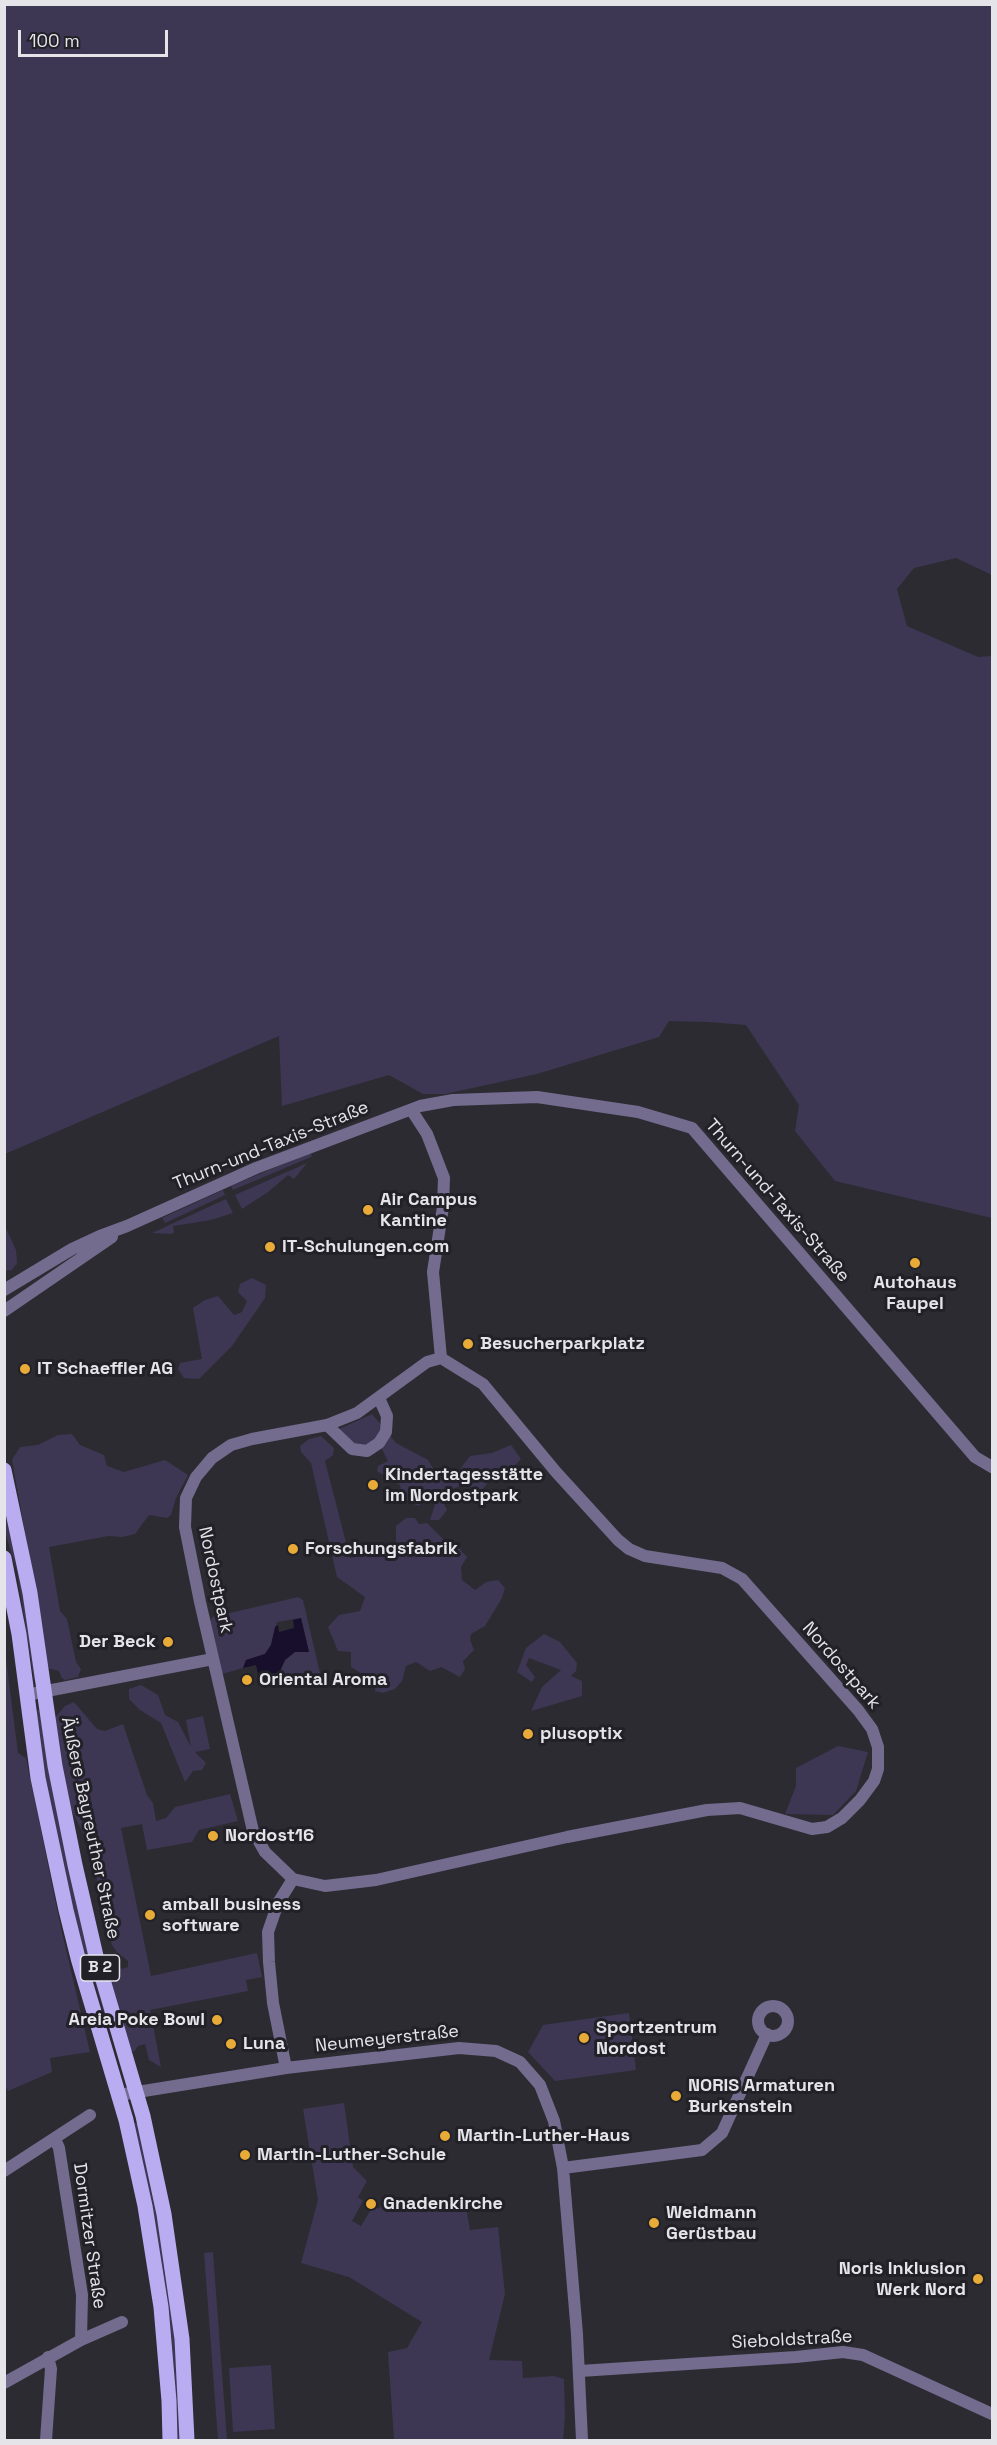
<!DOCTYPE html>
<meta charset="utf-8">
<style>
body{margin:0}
#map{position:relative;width:997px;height:2445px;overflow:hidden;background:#2c2b32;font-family:"Space Grotesk",sans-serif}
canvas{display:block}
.frame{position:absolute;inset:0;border:6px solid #e5e4e9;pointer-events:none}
.scale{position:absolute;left:18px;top:30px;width:150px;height:27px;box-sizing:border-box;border:3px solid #e5e4e9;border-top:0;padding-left:8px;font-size:18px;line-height:21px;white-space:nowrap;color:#e5e4e9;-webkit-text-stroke:4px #222128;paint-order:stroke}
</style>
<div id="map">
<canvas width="997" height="2445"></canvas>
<div class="frame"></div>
<div class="scale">100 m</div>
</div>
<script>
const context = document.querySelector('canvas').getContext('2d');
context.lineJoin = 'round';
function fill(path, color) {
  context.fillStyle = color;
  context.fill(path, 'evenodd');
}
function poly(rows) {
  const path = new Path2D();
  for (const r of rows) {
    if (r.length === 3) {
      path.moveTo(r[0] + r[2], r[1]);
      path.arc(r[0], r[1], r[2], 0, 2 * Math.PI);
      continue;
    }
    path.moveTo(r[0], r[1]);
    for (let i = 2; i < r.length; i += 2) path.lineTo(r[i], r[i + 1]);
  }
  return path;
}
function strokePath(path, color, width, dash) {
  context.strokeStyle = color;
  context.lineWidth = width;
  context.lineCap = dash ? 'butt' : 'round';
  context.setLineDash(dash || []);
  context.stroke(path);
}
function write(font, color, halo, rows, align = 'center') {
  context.font = font + ' "Space Grotesk",sans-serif';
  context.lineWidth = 6;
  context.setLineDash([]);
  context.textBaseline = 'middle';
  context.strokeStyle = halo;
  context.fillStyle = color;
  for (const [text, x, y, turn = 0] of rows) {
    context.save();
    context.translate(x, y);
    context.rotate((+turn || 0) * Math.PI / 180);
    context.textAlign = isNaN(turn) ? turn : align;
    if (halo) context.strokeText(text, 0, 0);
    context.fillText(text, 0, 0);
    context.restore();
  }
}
fill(poly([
 [5,4,992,5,992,575,956,558,914,568,897,589,907,626,978,657,992,656,992,1218,835,1181,795,1131,799,1105,746,1025,708,1022,669,1021,659,1037,537,1074,445,1094,423,1094,389,1075,282,1106,279,1036,5,1154],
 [309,1153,312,1155,311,1157,233,1190,231,1186],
 [307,1163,294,1179,288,1175,268,1192,242,1209,235,1195],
 [223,1190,225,1195,165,1223,162,1218],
 [226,1199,233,1213,211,1220,173,1226,174,1232,172,1234,152,1233],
 [4,1224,16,1250,17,1263,12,1270,5,1271],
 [252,1278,266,1285,265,1298,232,1346,199,1379,184,1378,178,1369,180,1363,202,1359,193,1308,205,1300,218,1296,234,1315,242,1312,247,1301,238,1292,240,1284],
 [372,1414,396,1443,428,1460,437,1475,454,1477,470,1456,492,1453,511,1445,521,1459,514,1466,499,1468,482,1490,463,1485,447,1491,443,1502,447,1510,439,1520,430,1520,436,1501,427,1498,418,1506,403,1498,400,1485,377,1471,378,1466,388,1461,382,1449,361,1448,335,1431],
 [72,1434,80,1445,104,1455,107,1466,124,1472,165,1460,188,1475,176,1498,171,1515,167,1518,149,1515,135,1534,122,1537,108,1536,49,1547,60,1611,67,1619,76,1662,81,1669,78,1677,65,1680,62,1678,59,1671,47,1668,37,1599,12,1460,20,1447,38,1445,58,1435],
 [321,1436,334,1448,333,1455,325,1461,350,1558,396,1548,396,1526,406,1518,415,1518,419,1524,427,1523,444,1540,457,1546,467,1557,461,1567,462,1580,475,1590,486,1582,498,1580,505,1588,502,1598,485,1626,471,1634,470,1640,474,1650,463,1661,465,1669,460,1677,441,1667,430,1671,416,1662,406,1666,402,1681,395,1689,383,1693,375,1691,376,1682,351,1667,351,1652,338,1651,328,1627,339,1615,360,1611,365,1597,337,1577,311,1463,301,1452,300,1446,309,1439],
 [4,1512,16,1550,36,1683,34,1680,17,1571,5,1532],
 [298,1597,303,1600,320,1673,315,1678,293,1683,283,1680,280,1671,285,1660,295,1652,309,1652,301,1618,277,1622,271,1645,265,1654,246,1660,243,1668,222,1674,209,1622,213,1617],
 [544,1634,560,1642,577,1663,576,1671,571,1676,582,1681,582,1696,531,1711,542,1687,561,1670,529,1658,526,1665,535,1677,532,1682,517,1672,526,1648],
 [5,1651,18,1753,26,1758,61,1928,90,2052,50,2058,52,2072,8,2091,5,2085],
 [141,1685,158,1695,165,1715,178,1722,191,1747,186,1720,203,1716,210,1749,195,1752,206,1763,202,1770,193,1771,185,1782,161,1723,140,1710,129,1699,129,1689],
 [74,1702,97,1729,105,1731,123,1724,147,1795,153,1803,156,1821,166,1818,175,1807,230,1794,238,1821,199,1830,192,1842,147,1850,142,1824,121,1828,151,1976,257,1953,262,1977,246,1980,248,1991,150,2010,161,2067,149,2060,145,2044,138,2046,134,2052,128,2048,104,1965,105,1961,110,1961,122,1969,128,1967,128,1961,117,1952,112,1945,89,1845,72,1811,59,1754,54,1719,65,1706],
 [39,1710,110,2031,91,1971,81,1950,48,1801,36,1711],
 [838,1746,868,1752,856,1791,833,1815,785,1814,796,1786,796,1768],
 [629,2013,636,2070,555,2081,528,2052,543,2025],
 [344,2103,353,2167,367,2181,358,2197,363,2201,352,2221,361,2226,373,2206,379,2209,388,2193,412,2208,465,2201,470,2230,498,2227,505,2294,489,2360,522,2361,523,2378,554,2376,564,2379,565,2416,563,2440,394,2440,388,2352,407,2348,422,2322,349,2277,301,2263,318,2200,303,2109],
 [139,2122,152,2179,174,2315,182,2440,174,2440,132,2124],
 [213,2252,227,2440,218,2440,204,2253],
 [271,2365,275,2429,233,2432,229,2368]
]), '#3d3753');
fill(poly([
 [301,1618,309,1652,295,1652,285,1660,280,1671,283,1680,261,1686,256,1665,243,1668,246,1660,265,1654,271,1645,275,1627,278,1625,279,1632,294,1628,293,1620]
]), '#170f2c');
strokePath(poly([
 [412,1111,427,1134,444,1178,443,1207,433,1272,441,1358],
 [4,1290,72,1249,100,1236,127,1226,256,1168,420,1106,453,1100,537,1097,638,1112,692,1128,975,1457,992,1467],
 [4,1311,112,1237],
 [441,1358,483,1384,556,1472,618,1540,629,1549,645,1556,722,1568,742,1579,858,1710,872,1729,878,1747,878,1769,874,1781,860,1800,842,1818,827,1827,812,1829,740,1808,707,1810,567,1837,376,1880,325,1886,293,1879,265,1852,253,1831,200,1602,185,1527,186,1498,196,1477,212,1458,231,1445,252,1439,327,1425,357,1413,427,1362,441,1358],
 [327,1425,352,1449,367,1451,379,1443,386,1432,387,1416,379,1398],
 [26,1695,213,1659],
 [773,2021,15],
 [286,2068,273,2003,269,1962,268,1932,278,1903,293,1879],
 [119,2095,286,2068,459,2048,496,2051,520,2062,540,2085,554,2121,563,2168,577,2334,582,2440],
 [55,2139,59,2148,82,2295,81,2340],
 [563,2168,702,2150,722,2133,767,2034],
 [4,2171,90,2115],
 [580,2371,796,2357,843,2352,863,2355,992,2414],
 [4,2383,81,2340,122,2322],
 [46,2440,51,2369,48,2357]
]), '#736c8e', 12);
strokePath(poly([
 [4,1470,30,1593,55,1766,75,1865,96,1956,143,2116,164,2214,182,2339,187,2440],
 [4,1558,19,1634,38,1778,66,1910,78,1958,126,2120,145,2206,161,2307,169,2401,170,2440]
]), '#baacf1', 15);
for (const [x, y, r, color] of [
 [368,1210,6,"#e9ab38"],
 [270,1247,6,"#e9ab38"],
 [915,1263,6,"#e9ab38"],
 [468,1344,6,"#e9ab38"],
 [25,1369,6,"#e9ab38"],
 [373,1485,6,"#e9ab38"],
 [293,1549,6,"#e9ab38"],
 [168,1642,6,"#e9ab38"],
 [247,1680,6,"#e9ab38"],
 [528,1734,6,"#e9ab38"],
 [213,1836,6,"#e9ab38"],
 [150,1915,6,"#e9ab38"],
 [217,2020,6,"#e9ab38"],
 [584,2038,6,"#e9ab38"],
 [231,2044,6,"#e9ab38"],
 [676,2096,6,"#e9ab38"],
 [445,2136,6,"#e9ab38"],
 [245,2155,6,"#e9ab38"],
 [371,2204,6,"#e9ab38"],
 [654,2223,6,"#e9ab38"],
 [978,2279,6,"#e9ab38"]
]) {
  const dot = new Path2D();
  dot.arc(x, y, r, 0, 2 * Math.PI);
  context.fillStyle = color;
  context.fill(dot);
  strokePath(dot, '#222128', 2);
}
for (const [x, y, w] of [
 [100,1968,39]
]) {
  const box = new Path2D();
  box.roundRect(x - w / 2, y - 13, w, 26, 4.5);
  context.fillStyle = '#222128';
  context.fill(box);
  strokePath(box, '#e5e4e9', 1.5);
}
write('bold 16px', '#e5e4e9', null, [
 ["B 2",100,1968]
]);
write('18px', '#e5e4e9', '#222128', [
 ["Thurn-und-Taxis-Straße",271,1146,-22],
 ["Thurn-und-Taxis-Straße",777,1201,49],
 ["Nordostpark",215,1580,78],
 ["Nordostpark",841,1666,49],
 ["Äußere Bayreuther Straße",90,1828,78],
 ["Neumeyerstraße",387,2039,-6],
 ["Dormitzer Straße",89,2236,82],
 ["Sieboldstraße",792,2340,-3]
]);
write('bold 18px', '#e5e4e9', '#222128', [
 ["Air Campus",380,1200],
 ["Kantine",380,1221],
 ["IT-Schulungen.com",282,1247],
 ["Autohaus",915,1283,"center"],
 ["Faupel",915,1304,"center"],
 ["Besucherparkplatz",480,1344],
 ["IT Schaeffler AG",37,1369],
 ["Kindertagesstätte",385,1475],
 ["im Nordostpark",385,1496],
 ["Forschungsfabrik",305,1549],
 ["Der Beck",156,1642,"right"],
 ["Oriental Aroma",259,1680],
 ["plusoptix",540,1734],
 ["Nordost16",225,1836],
 ["amball business",162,1905],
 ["software",162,1926],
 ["Areia Poke Bowl",205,2020,"right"],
 ["Sportzentrum",596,2028],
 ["Nordost",596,2049],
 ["Luna",243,2044],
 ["NORIS Armaturen",688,2086],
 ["Burkenstein",688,2107],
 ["Martin-Luther-Haus",457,2136],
 ["Martin-Luther-Schule",257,2155],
 ["Gnadenkirche",383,2204],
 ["Weidmann",666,2213],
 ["Gerüstbau",666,2234],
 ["Noris Inklusion",966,2269,"right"],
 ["Werk Nord",966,2290,"right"]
], 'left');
</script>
